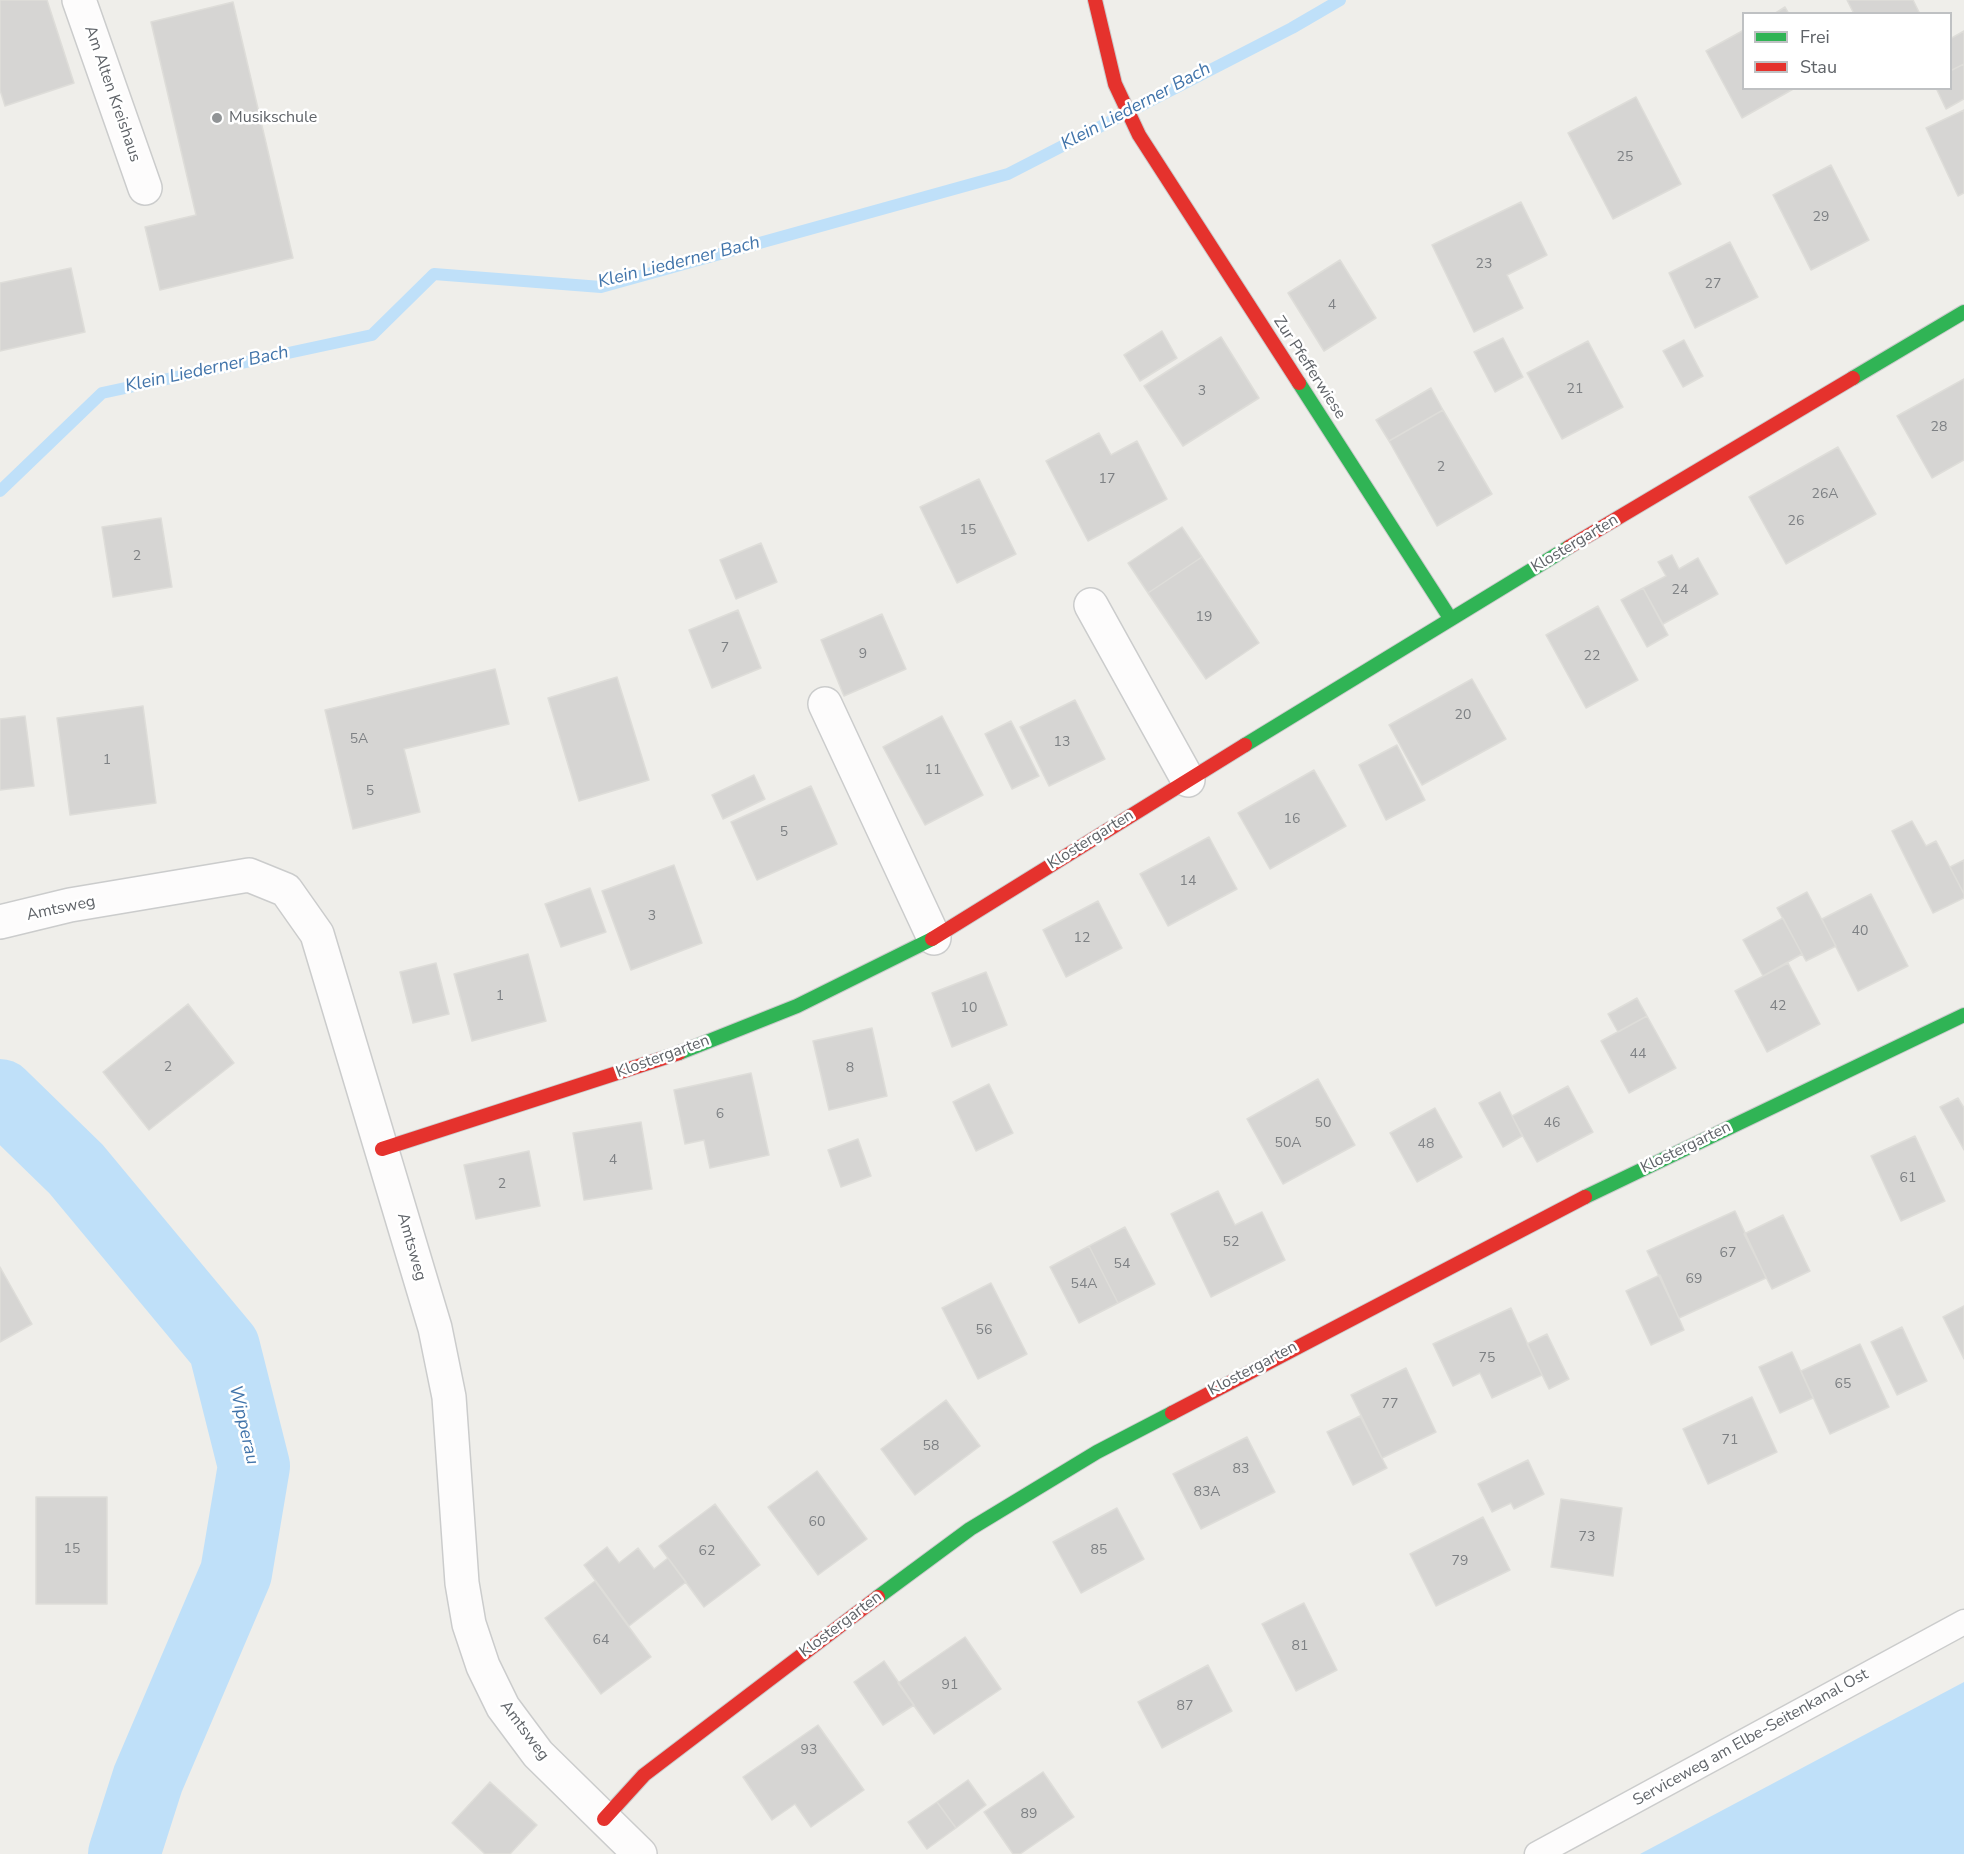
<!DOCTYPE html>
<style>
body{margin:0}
#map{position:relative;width:1964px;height:1854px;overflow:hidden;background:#efeeea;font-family:"Nunito Sans",sans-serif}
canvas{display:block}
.legend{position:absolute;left:1742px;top:12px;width:210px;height:78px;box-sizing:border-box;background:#fff;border:2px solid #bfc1c3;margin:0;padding:8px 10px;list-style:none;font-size:18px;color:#5f6368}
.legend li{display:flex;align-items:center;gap:12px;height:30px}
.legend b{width:30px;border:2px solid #bfc1c3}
</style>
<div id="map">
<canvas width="1964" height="1854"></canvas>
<ul class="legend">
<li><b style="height:8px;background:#30b455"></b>Frei</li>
<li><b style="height:8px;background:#e5322d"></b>Stau</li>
</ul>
</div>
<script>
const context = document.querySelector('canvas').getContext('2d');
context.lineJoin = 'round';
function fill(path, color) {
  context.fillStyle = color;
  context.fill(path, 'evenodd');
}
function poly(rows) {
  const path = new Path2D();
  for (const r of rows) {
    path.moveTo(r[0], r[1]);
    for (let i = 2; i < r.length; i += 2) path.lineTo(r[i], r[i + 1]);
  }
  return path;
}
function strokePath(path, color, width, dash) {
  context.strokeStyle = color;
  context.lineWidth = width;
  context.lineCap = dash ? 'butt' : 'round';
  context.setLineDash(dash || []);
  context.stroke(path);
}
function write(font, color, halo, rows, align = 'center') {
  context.font = font + ' "Nunito Sans",sans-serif';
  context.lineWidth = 5;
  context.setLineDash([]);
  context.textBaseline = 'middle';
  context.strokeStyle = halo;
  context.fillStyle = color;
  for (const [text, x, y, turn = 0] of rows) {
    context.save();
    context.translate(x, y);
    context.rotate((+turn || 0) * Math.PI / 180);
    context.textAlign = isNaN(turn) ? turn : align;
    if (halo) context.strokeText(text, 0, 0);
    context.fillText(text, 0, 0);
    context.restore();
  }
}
fill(poly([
 [1964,1682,1964,1854,1640,1854]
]), '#bfe0f9');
strokePath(poly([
 [0,491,102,393,372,335,434,274,601,287,1008,174,1292,28,1340,0]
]), '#bfe0f9', 12);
strokePath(poly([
 [0,1095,76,1169,224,1347,254,1466,236,1573,148,1779,124,1854]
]), '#bfe0f9', 72);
const building = poly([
 [0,0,47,0,74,83,5,106,0,90,0,0],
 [1847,0,1913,0,1920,14,1854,14,1847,0],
 [233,2,293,258,160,290,145,227,196,215,151,22,233,2],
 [1785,7,1789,14,1774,14,1785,7],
 [1744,30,1744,88,1795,88,1742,118,1706,51,1744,30],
 [1964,31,1964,64,1950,71,1950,39,1964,31],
 [1964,64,1964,99,1946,109,1936,88,1950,88,1950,71,1964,64],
 [1636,97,1681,184,1613,219,1568,133,1636,97],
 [1964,110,1964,193,1958,196,1926,128,1964,110],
 [1831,165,1869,240,1811,270,1773,195,1831,165],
 [1521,202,1547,255,1507,275,1523,308,1474,332,1432,245,1521,202],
 [1730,242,1758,297,1695,328,1669,273,1730,242],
 [1340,260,1376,318,1324,351,1288,293,1340,260],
 [71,268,85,332,0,351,0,283,71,268],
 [1162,331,1177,358,1140,381,1124,355,1162,331],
 [1221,337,1259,398,1183,446,1144,386,1221,337],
 [1503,338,1523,377,1495,392,1474,352,1503,338],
 [1684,340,1703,376,1683,387,1663,351,1684,340],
 [1588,341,1623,407,1562,439,1527,373,1588,341],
 [1964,379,1964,460,1932,478,1897,416,1964,379],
 [1431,388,1443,410,1389,441,1376,420,1431,388],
 [1443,410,1492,494,1437,526,1389,441,1443,410],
 [1099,433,1111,455,1137,441,1167,499,1088,541,1046,461,1099,433],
 [1838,447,1876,514,1786,564,1749,497,1838,447],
 [979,479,1016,554,957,583,920,507,979,479],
 [161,518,172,587,113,597,102,527,161,518],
 [1182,527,1202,557,1148,593,1128,563,1182,527],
 [761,543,777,582,736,599,720,560,761,543],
 [1672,555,1679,569,1698,558,1718,594,1663,624,1643,588,1666,576,1658,562,1672,555],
 [1202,557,1259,643,1206,679,1148,593,1202,557],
 [1643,588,1668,635,1647,647,1621,600,1643,588],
 [1598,606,1638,680,1586,708,1546,635,1598,606],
 [738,610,761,668,712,688,689,630,738,610],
 [882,614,906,669,844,696,821,640,882,614],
 [495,669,509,724,404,749,420,812,353,829,325,710,495,669],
 [617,677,649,780,579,801,548,698,617,677],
 [1472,679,1506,739,1422,785,1389,725,1472,679],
 [1075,700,1105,759,1049,786,1020,727,1075,700],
 [143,706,156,803,70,815,57,718,143,706],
 [25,716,34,786,0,790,0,719,25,716],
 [942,716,983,795,925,825,883,747,942,716],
 [1011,721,1039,776,1012,789,985,734,1011,721],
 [1397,745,1425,800,1386,820,1359,765,1397,745],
 [1314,770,1346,826,1270,869,1238,813,1314,770],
 [754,775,765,799,723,819,712,795,754,775],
 [811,786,837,844,757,880,731,822,811,786],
 [1912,821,1926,846,1936,841,1964,894,1964,898,1933,913,1892,831,1912,821],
 [1209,837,1237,889,1168,926,1140,874,1209,837],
 [1964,860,1964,894,1950,867,1964,860],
 [674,865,702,943,631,970,602,891,674,865],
 [590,888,606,932,561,947,545,904,590,888],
 [1807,892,1836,946,1806,961,1777,908,1807,892],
 [1871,894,1908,966,1858,991,1822,919,1871,894],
 [1098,901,1122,948,1066,977,1043,930,1098,901],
 [1783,918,1802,954,1763,976,1743,940,1783,918],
 [528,954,546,1021,472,1041,454,974,528,954],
 [436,963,449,1014,413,1023,400,972,436,963],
 [1788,963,1820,1024,1767,1052,1735,991,1788,963],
 [986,972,1007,1025,952,1047,932,993,986,972],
 [1637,998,1647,1016,1618,1032,1608,1014,1637,998],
 [188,1004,234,1063,149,1130,103,1072,188,1004],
 [1647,1016,1676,1068,1629,1093,1601,1041,1647,1016],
 [872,1028,887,1096,829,1110,813,1041,872,1028],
 [751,1073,769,1155,710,1168,704,1140,685,1144,674,1090,751,1073],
 [1318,1079,1355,1145,1283,1184,1247,1119,1318,1079],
 [989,1084,1013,1133,976,1151,953,1102,989,1084],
 [1568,1086,1593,1132,1537,1162,1512,1116,1568,1086],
 [1500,1092,1522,1136,1503,1147,1479,1103,1500,1092],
 [1958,1098,1964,1108,1964,1150,1940,1107,1958,1098],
 [1435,1108,1462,1157,1417,1182,1390,1133,1435,1108],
 [641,1122,652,1189,584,1200,573,1133,641,1122],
 [1915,1136,1945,1201,1901,1221,1871,1156,1915,1136],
 [858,1139,871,1176,841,1187,828,1150,858,1139],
 [529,1151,540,1206,476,1219,464,1165,529,1151],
 [1218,1191,1235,1225,1262,1212,1285,1260,1211,1297,1171,1214,1218,1191],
 [1735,1211,1766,1278,1679,1318,1647,1251,1735,1211],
 [1783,1215,1810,1271,1772,1289,1744,1234,1783,1215],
 [1125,1227,1155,1284,1118,1303,1089,1246,1125,1227],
 [1089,1246,1118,1303,1079,1323,1050,1267,1089,1246],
 [0,1267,32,1324,0,1342,0,1267],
 [1660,1275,1684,1330,1651,1345,1626,1291,1660,1275],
 [991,1283,1027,1354,978,1379,942,1308,991,1283],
 [1964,1306,1964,1359,1943,1317,1964,1306],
 [1511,1308,1542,1375,1492,1398,1480,1373,1453,1386,1433,1344,1511,1308],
 [1902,1327,1927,1381,1897,1395,1871,1342,1902,1327],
 [1547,1334,1569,1379,1549,1389,1527,1344,1547,1334],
 [1860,1344,1889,1407,1830,1434,1801,1371,1860,1344],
 [1792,1352,1813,1398,1780,1413,1759,1367,1792,1352],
 [1406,1368,1436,1432,1382,1458,1351,1395,1406,1368],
 [1752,1397,1777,1452,1708,1484,1683,1429,1752,1397],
 [946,1400,980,1446,915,1495,881,1449,946,1400],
 [1360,1416,1387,1468,1353,1485,1327,1432,1360,1416],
 [1247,1437,1275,1492,1201,1529,1173,1474,1247,1437],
 [1528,1460,1544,1494,1514,1509,1511,1503,1492,1512,1478,1484,1528,1460],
 [817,1471,867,1539,818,1575,768,1507,817,1471],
 [36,1497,107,1497,107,1604,36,1604,36,1497],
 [1561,1499,1622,1508,1613,1576,1551,1567,1561,1499],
 [715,1504,760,1565,704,1607,659,1546,715,1504],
 [1117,1508,1144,1559,1081,1593,1053,1542,1117,1508],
 [1483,1517,1510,1570,1436,1606,1410,1554,1483,1517],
 [607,1547,619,1563,638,1548,654,1569,668,1558,686,1582,629,1626,584,1565,607,1547],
 [595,1581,651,1657,601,1694,545,1618,595,1581],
 [1304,1603,1337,1670,1296,1691,1262,1624,1304,1603],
 [965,1637,1001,1689,934,1734,898,1683,965,1637],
 [884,1661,914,1705,883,1725,854,1682,884,1661],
 [1208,1665,1232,1711,1162,1748,1138,1702,1208,1665],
 [818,1725,864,1790,811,1827,795,1804,772,1820,743,1777,818,1725],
 [1043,1772,1074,1817,1020,1854,1013,1854,984,1812,1043,1772],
 [968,1780,986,1805,956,1828,937,1802,968,1780],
 [490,1782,537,1825,510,1854,485,1854,452,1823,490,1782],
 [937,1802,956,1828,927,1849,908,1822,937,1802]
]);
fill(building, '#d6d5d3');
strokePath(building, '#deddd9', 1.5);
const lane = poly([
 [1537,1854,1964,1622]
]);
const street = poly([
 [79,0,145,188],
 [1091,605,1188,780],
 [825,704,934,938],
 [0,922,70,905,249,875,286,890,317,934,435,1328,449,1397,462,1583,469,1624,483,1666,503,1707,538,1754,640,1854]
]);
const fast = poly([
 [1853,378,1964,312],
 [1299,383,1450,618],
 [1245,745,1569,547],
 [679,1053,797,1006,932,939],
 [1585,1197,1964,1015],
 [878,1597,970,1529,1097,1452,1172,1413]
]);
const jam = poly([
 [1095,0,1115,84,1139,135,1299,383],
 [1569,547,1853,378],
 [932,939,1245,745],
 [382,1149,679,1053],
 [1172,1413,1585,1197],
 [604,1819,644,1775,878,1597]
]);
strokePath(lane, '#cbcccc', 27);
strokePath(street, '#cbcccc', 36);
strokePath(fast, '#cacacb', 16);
strokePath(jam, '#cacacb', 16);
strokePath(lane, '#fdfcfc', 24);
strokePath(street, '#fdfcfc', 33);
strokePath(fast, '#30b455', 14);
strokePath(jam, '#e5322d', 14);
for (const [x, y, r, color] of [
 [217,118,6,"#919496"]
]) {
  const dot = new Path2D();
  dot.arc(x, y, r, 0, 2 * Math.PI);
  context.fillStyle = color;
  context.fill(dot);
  strokePath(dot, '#fff', 2);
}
write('14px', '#7e8184', null, [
 ["25",1625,158],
 ["29",1821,218],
 ["23",1484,265],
 ["27",1713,285],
 ["4",1332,306],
 ["21",1575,390],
 ["3",1202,392],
 ["28",1939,428],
 ["2",1441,468],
 ["17",1107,480],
 ["26A",1825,495],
 ["26",1796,522],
 ["15",968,531],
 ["2",137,557],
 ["24",1680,591],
 ["19",1204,618],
 ["7",725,649],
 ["9",863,655],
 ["22",1592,657],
 ["20",1463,716],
 ["5A",359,740],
 ["13",1062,743],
 ["1",107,761],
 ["11",933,771],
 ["5",370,792],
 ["16",1292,820],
 ["5",784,833],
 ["14",1188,882],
 ["3",652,917],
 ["40",1860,932],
 ["12",1082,939],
 ["1",500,997],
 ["42",1778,1007],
 ["10",969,1009],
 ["44",1638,1055],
 ["2",168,1068],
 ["8",850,1069],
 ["6",720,1115],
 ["50",1323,1124],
 ["46",1552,1124],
 ["50A",1288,1144],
 ["48",1426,1145],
 ["4",613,1161],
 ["61",1908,1179],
 ["2",502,1185],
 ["52",1231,1243],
 ["67",1728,1254],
 ["54",1122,1265],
 ["69",1694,1280],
 ["54A",1084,1285],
 ["56",984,1331],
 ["75",1487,1359],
 ["65",1843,1385],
 ["77",1390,1405],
 ["71",1730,1441],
 ["58",931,1447],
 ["83",1241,1470],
 ["83A",1207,1493],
 ["60",817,1523],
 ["73",1587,1538],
 ["15",72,1550],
 ["85",1099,1551],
 ["62",707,1552],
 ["79",1460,1562],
 ["64",601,1641],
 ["81",1300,1647],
 ["91",950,1686],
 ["87",1185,1707],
 ["93",809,1751],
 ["89",1029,1815]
]);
write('16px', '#5f6368', '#fff', [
 ["Am Alten Kreishaus",112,94,71],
 ["Zur Pfefferwiese",1309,368,57],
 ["Klostergarten",1575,544,-31],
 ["Klostergarten",1091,840,-32],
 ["Amtsweg",61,909,-12],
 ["Klostergarten",663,1057,-20],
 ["Klostergarten",1686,1148,-26],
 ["Amtsweg",411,1247,74],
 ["Klostergarten",1253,1369,-28],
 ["Klostergarten",841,1625,-37],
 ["Amtsweg",524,1731,53],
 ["Serviceweg am Elbe-Seitenkanal Ost",1751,1738,-29]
]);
write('16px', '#5f6368', '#fff', [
 ["Musikschule",229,118]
], 'left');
write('italic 18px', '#4174aa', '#fff', [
 ["Klein Liederner Bach",1136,107,-28],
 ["Klein Liederner Bach",679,263,-14],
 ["Klein Liederner Bach",207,370,-12],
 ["Wipperau",243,1425,77]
]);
</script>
